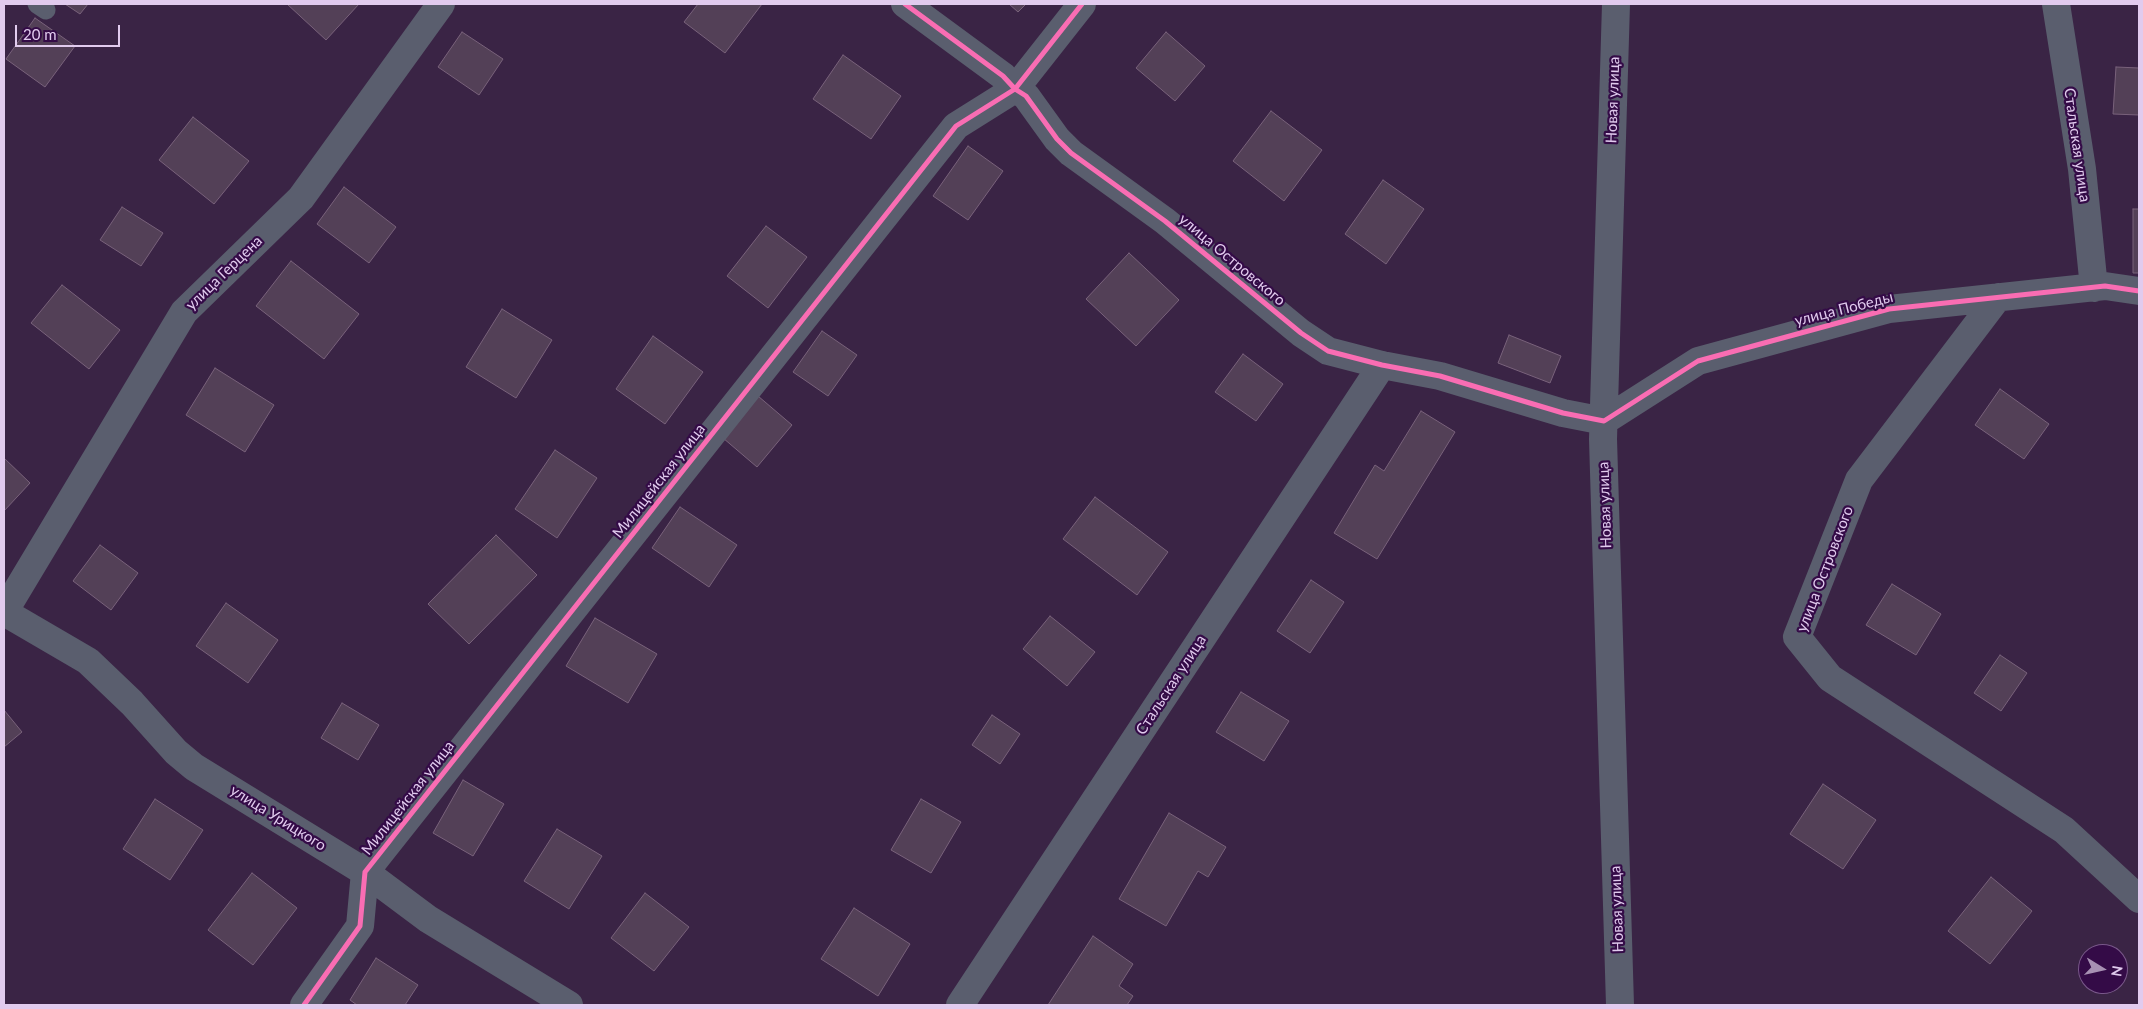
<!DOCTYPE html>
<meta charset="utf-8">
<style>
body{margin:0}
#map{position:relative;width:2143px;height:1009px;overflow:hidden;background:#3a2445;font-family:Lato,sans-serif}
canvas{display:block}
.frame{position:absolute;inset:0;border:5px solid #e1cbee;pointer-events:none}
.north{position:absolute;left:2078px;top:944px;width:50px;height:50px;box-sizing:border-box;background:#340b47;border:1px solid #79588a;border-radius:50%;rotate:99deg;font-size:14px;font-weight:700;line-height:20px;text-align:center;color:#e1cbee}
.north::after{content:'';display:block;margin:auto;width:18px;height:22px;background:#a791b3;clip-path:polygon(50% 0,100% 100%,50% 72%,0 100%)}
.scale{position:absolute;left:15px;top:25px;width:105px;height:22px;box-sizing:border-box;border:2px solid #e1cbee;border-top:0;padding-left:6px;font-size:15px;line-height:18px;white-space:nowrap;color:#e1cbee;-webkit-text-stroke:4px #340b47;paint-order:stroke}
</style>
<div id="map">
<canvas width="2143" height="1009"></canvas>
<div class="frame"></div>
<div class="north">N</div>
<div class="scale">20 m</div>
</div>
<script>
const context = document.querySelector('canvas').getContext('2d');
context.lineJoin = 'round';
function fill(path, color) {
  context.fillStyle = color;
  context.fill(path, 'evenodd');
}
function poly(rows) {
  const path = new Path2D();
  for (const r of rows) {
    path.moveTo(r[0], r[1]);
    for (let i = 2; i < r.length; i += 2) path.lineTo(r[i], r[i + 1]);
  }
  return path;
}
function strokePath(path, color, width, dash) {
  context.strokeStyle = color;
  context.lineWidth = width;
  context.lineCap = dash ? 'butt' : 'round';
  context.setLineDash(dash || []);
  context.stroke(path);
}
function write(font, color, halo, rows, align = 'center') {
  context.font = font + ' Lato,sans-serif';
  context.lineWidth = 4.5;
  context.setLineDash([]);
  context.textBaseline = 'middle';
  context.strokeStyle = halo;
  context.fillStyle = color;
  for (const [text, x, y, turn = 0] of rows) {
    context.save();
    context.translate(x, y);
    context.rotate((+turn || 0) * Math.PI / 180);
    context.textAlign = isNaN(turn) ? turn : align;
    if (halo) context.strokeText(text, 0, 0);
    context.fillText(text, 0, 0);
    context.restore();
  }
}
const building = poly([
 [65,4,88,4,80,14,65,4],
 [287,4,359,4,326,40,287,4],
 [698,4,762,4,725,53,684,22,698,4],
 [1009,4,1026,4,1018,12,1009,4],
 [35,18,75,46,45,87,6,59,35,18],
 [462,32,503,59,479,95,438,67,462,32],
 [1166,32,1205,66,1175,101,1136,68,1166,32],
 [843,55,901,96,871,139,813,99,843,55],
 [2116,67,2139,68,2139,115,2113,114,2116,67],
 [1271,111,1322,150,1284,201,1233,161,1271,111],
 [193,117,249,161,214,204,159,160,193,117],
 [968,146,1003,171,968,220,933,196,968,146],
 [1383,180,1424,209,1386,264,1345,234,1383,180],
 [344,187,396,227,369,263,317,224,344,187],
 [122,207,163,233,141,266,100,240,122,207],
 [2133,209,2139,209,2139,273,2133,273,2133,209],
 [766,226,807,257,768,308,727,276,766,226],
 [1129,253,1179,300,1136,346,1086,299,1129,253],
 [291,261,359,314,324,359,256,306,291,261],
 [62,285,120,330,89,369,31,323,62,285],
 [502,309,552,340,516,398,466,367,502,309],
 [822,331,857,355,828,396,793,372,822,331],
 [1509,335,1561,356,1550,383,1498,363,1509,335],
 [653,336,703,372,665,424,616,389,653,336],
 [1243,354,1283,384,1256,421,1215,392,1243,354],
 [215,368,274,405,245,452,186,415,215,368],
 [2000,389,2049,424,2024,459,1975,425,2000,389],
 [758,396,792,425,757,467,723,438,758,396],
 [1421,411,1455,432,1377,559,1334,533,1375,465,1384,471,1421,411],
 [555,450,597,478,557,538,515,509,555,450],
 [4,458,30,483,4,511,4,458],
 [1095,497,1168,552,1137,595,1063,539,1095,497],
 [680,507,737,545,709,587,652,548,680,507],
 [496,535,537,575,469,644,428,604,496,535],
 [100,545,138,573,111,610,73,581,100,545],
 [1311,580,1344,602,1310,653,1277,631,1311,580],
 [1892,584,1941,614,1916,655,1866,625,1892,584],
 [226,603,278,640,248,683,196,646,226,603],
 [1050,616,1095,652,1067,686,1023,649,1050,616],
 [595,618,657,654,628,703,566,666,595,618],
 [2000,655,2027,673,2001,711,1974,693,2000,655],
 [1241,692,1289,721,1264,761,1216,732,1241,692],
 [342,703,379,725,358,760,321,738,342,703],
 [4,710,22,732,4,747,4,710],
 [992,715,1020,734,1000,764,972,745,992,715],
 [463,780,504,804,473,856,433,833,463,780],
 [1823,784,1876,820,1843,869,1790,834,1823,784],
 [155,799,203,830,170,880,123,849,155,799],
 [921,799,961,822,931,873,891,850,921,799],
 [1169,813,1226,847,1208,877,1198,871,1166,926,1119,899,1169,813],
 [557,829,602,856,569,909,524,881,557,829],
 [252,873,297,908,253,965,208,930,252,873],
 [1991,877,2032,911,1990,964,1948,931,1991,877],
 [645,893,689,927,654,971,611,938,645,893],
 [854,908,910,944,878,996,821,959,854,908],
 [1093,936,1133,964,1119,986,1133,996,1127,1005,1048,1005,1093,936],
 [376,958,418,985,405,1005,357,1005,350,1000,376,958]
]);
fill(building, '#534057');
strokePath(building, '#79627b', 1);
strokePath(poly([
 [37,4,46,10]
]), '#5a5e6e', 19);
strokePath(poly([
 [905,4,1003,76,1015,89,1026,96,1057,139,1071,153,1165,221,1301,333,1328,351,1382,365,1440,376,1563,413,1604,421,1698,361,1889,309,2105,286,2139,291],
 [1616,4,1603,439,1620,1005],
 [2056,4,2082,169,2094,288],
 [1998,297,1859,480,1797,637,1830,678,2064,830,2139,899],
 [4,612,184,312,301,198,441,4],
 [4,612,88,661,132,703,176,752,194,767,365,872,428,919,569,1005],
 [304,1005,360,926,365,872,956,126,1015,89,1082,4],
 [960,1005,1382,365]
]), '#5a5e6e', 28);
strokePath(poly([
 [905,4,1003,76,1015,89,1026,96,1057,139,1071,153,1165,221,1301,333,1328,351,1382,365,1440,376,1563,413,1604,421,1698,361,1889,309,2105,286,2139,291],
 [304,1005,360,926,365,872,956,126,1015,89,1082,4]
]), '#f96db3', 5);
write('15px', '#e1cbee', '#340b47', [
 ["Новая улица",1613,100,-88],
 ["Стальская улица",2077,145,82],
 ["улица Островского",1232,260,40],
 ["улица Герцена",224,273,-44],
 ["улица Победы",1844,309,-14],
 ["Милицейская улица",659,481,-52],
 ["Новая улица",1605,505,-92],
 ["улица Островского",1825,569,-69],
 ["Стальская улица",1171,685,-57],
 ["Милицейская улица",408,798,-52],
 ["улица Урицкого",278,818,32],
 ["Новая улица",1617,909,-92]
]);
</script>
